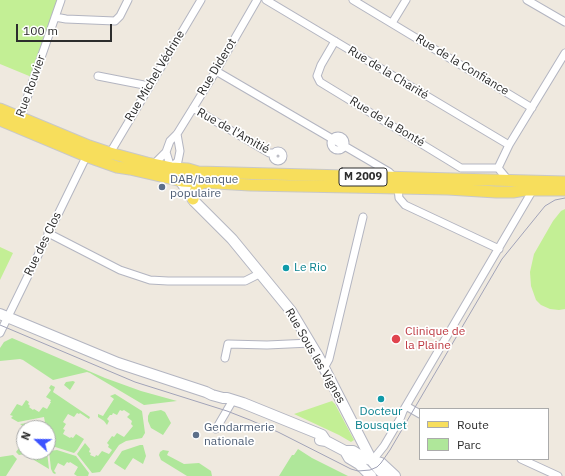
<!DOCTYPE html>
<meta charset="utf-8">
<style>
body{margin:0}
#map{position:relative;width:565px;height:476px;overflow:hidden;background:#efe9df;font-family:"IBM Plex Sans",sans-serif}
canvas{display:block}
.legend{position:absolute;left:419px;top:408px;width:130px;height:52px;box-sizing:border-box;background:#fff;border:1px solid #ababab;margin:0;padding:5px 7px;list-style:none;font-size:12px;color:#2d2d2d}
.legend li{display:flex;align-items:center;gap:8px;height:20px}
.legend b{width:20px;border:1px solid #ababab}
.north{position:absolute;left:16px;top:420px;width:40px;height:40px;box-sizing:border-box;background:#fff;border:1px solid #ababab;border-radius:50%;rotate:292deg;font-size:11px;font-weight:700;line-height:16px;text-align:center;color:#2d2d2d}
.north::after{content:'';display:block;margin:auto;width:14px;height:18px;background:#3c53ff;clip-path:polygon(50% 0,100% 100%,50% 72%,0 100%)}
.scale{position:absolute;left:16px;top:24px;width:96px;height:18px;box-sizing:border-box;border:2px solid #2d2d2d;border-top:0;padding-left:5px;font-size:12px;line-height:14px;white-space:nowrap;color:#2d2d2d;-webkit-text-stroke:3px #fff;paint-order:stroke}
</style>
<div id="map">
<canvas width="565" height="476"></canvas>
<ul class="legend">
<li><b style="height:5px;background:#f7de5c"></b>Route</li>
<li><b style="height:11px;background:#afe79a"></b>Parc</li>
</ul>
<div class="north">N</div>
<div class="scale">100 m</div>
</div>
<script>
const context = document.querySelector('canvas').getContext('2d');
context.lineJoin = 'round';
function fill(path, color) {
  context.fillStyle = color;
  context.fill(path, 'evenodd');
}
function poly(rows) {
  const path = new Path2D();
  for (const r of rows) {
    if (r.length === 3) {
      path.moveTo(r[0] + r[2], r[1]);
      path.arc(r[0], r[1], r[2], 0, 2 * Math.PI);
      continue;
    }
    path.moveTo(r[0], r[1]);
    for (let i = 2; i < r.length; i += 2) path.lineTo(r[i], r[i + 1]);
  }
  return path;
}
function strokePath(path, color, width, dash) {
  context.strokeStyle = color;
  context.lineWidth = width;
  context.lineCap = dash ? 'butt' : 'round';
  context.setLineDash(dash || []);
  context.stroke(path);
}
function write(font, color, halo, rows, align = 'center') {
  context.font = font + ' "IBM Plex Sans",sans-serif';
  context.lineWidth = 3.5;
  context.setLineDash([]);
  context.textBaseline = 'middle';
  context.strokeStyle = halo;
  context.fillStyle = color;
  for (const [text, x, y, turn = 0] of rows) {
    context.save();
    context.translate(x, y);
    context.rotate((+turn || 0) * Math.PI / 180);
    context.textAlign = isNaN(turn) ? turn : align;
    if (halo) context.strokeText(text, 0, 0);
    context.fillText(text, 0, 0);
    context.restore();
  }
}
fill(poly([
 [12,338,105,378,141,391,177,401,144,405,90,373,87,372,53,380,23,360,20,359,0,361,0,348,4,342],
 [73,381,75,382,70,390,64,385,66,382],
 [51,385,55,387,53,392,90,417,89,419,80,413,79,414,77,413,74,417,68,414,63,422,66,424,63,429,65,430,63,434,70,438,71,437,73,438,76,434,84,439,77,450,74,453,49,445,48,428,46,428,44,417,18,422,11,418,13,416,10,415,17,404,22,406,26,400,29,402,28,404,30,406,29,407,33,410,34,409,39,412,43,407,47,409,51,402,50,402,51,400,46,397,51,390,49,388],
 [115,394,142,411,145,433,142,438,126,441,119,445,100,472,92,473,77,454,85,443,90,449,89,452,91,453,90,455,95,457,96,455,98,456,102,451,109,454,112,450,108,447,109,445,107,443,112,436,114,437,117,433,124,437,133,426,131,424,132,421,127,417,130,414,124,410,122,411,120,410,117,415,113,413,112,415,110,415,107,419,109,421,107,425,104,421,98,417,98,414,103,416,114,399,110,396],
 [161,410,165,412,171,423,163,435,151,428,148,421,148,416,150,412],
 [41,421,42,428,26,428,20,424],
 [24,441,24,452,35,452,19,455,16,452],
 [140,445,143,445,146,456,143,464,133,458,125,470,114,463,122,451],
 [298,449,312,458,348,476,279,476,292,455,294,455],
 [57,450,76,456,89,473,88,476,77,476,74,474,78,467,70,462,69,463,67,462,64,466,58,463,54,471,56,473,55,474,53,473,51,469,49,451],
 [163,450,169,451,167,455,184,464,199,463,211,471,212,476,187,476,161,460,159,455,160,452],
 [47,452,49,469,29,457,29,456],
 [13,455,17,459,6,476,0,476,0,457]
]), '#afe79a');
fill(poly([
 [0,0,61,0,34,78,0,64],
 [565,209,565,309,559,310,550,309,541,305,536,300,531,286,530,272,534,254,553,221,561,211],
 [0,247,13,253,0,280],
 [332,401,335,404,354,440,351,442,339,435,294,414]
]), '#c3ef95');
const street = poly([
 [266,0,509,145],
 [353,0,532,108],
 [527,0,565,22],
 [55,17,66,19,115,21,120,16,128,0],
 [392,23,406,0],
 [335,41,321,65,317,76,320,82,461,168,498,168],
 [216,71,389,172,394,177],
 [98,76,149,86],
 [193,108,269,153,274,153],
 [19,121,61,0],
 [338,143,7],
 [278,156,5],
 [166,152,171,168,178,161,180,151,177,134],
 [110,153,201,0],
 [154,164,166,152,170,141,177,134,216,71,257,0],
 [508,180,498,168,509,145,565,53],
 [398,188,399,198,405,205,499,249],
 [48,233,120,270,150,280,168,281,245,281,261,273],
 [0,333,88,153],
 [225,358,228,344,267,345,311,343],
 [324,368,329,359,363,217],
 [406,406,420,414],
 [216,429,233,400],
 [521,459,558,476],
 [372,461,384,446,400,419,403,411,534,188]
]);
const secondary = poly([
 [177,176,194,201,232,239,291,311,318,356,372,461,380,471,388,476],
 [0,314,118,363,206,392,212,395,223,398,227,398,243,403,322,435,326,441],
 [320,440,326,441,345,451,349,458,359,464,371,476],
 [345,451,353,451,364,458,381,463,395,476]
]);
const primary = poly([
 [0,109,89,146,110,153,147,163,171,168,188,169,198,172,565,182],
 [0,120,86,156,117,167,130,169,182,181,250,185,448,189,496,192,513,192,525,190,565,190],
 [193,199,196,189,201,183]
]);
strokePath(street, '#b3b5c1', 9);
strokePath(secondary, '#b3b5c1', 12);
strokePath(primary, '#c8c8c8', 13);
strokePath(street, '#fff', 7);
strokePath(secondary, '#fff', 10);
strokePath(primary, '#f7de5c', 11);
strokePath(poly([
 [0,325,135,382,227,411,250,420,278,432,351,469,358,471,370,470,377,467,381,463,390,450,502,259,545,206,555,200,565,198]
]), '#a1a3b8', 1);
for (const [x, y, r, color] of [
 [162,187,4,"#5c6f8a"],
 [286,268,4,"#0f9aa8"],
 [396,339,5,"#e0444e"],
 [381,399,4,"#0f9aa8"],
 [196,435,4,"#5c6f8a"]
]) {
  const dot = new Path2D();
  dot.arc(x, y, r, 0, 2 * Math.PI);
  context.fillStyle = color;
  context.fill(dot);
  strokePath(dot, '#fff', 1.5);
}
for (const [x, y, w] of [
 [363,177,48]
]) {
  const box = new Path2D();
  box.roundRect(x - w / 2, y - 9, w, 18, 3);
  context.fillStyle = '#fff';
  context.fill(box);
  strokePath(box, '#2d2d2d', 1);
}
write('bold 11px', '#2d2d2d', null, [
 ["M 2009",363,177]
]);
write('12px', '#2d2d2d', '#fff', [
 ["Rue de la Confiance",462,65,31],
 ["Rue Diderot",217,67,-59],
 ["Rue de la Charité",388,73,31],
 ["Rue Michel Védrine",155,76,-59],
 ["Rue Rouvier",31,86,-70],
 ["Rue de la Bonté",387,122,31],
 ["Rue de l'Amitié",233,131,29],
 ["Rue des Clos",43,244,-64],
 ["Rue Sous les Vignes",315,356,60]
]);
write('12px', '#4e5e75', '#fff', [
 ["DAB/banque",170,180],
 ["populaire",170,194],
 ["Gendarmerie",204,428],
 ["nationale",204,442]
], 'left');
write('12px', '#0d838f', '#fff', [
 ["Le Rio",294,268],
 ["Docteur",381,412,"center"],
 ["Bousquet",381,426,"center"]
], 'left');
write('12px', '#be3a42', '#fff', [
 ["Clinique de",405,332],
 ["la Plaine",405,346]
], 'left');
</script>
